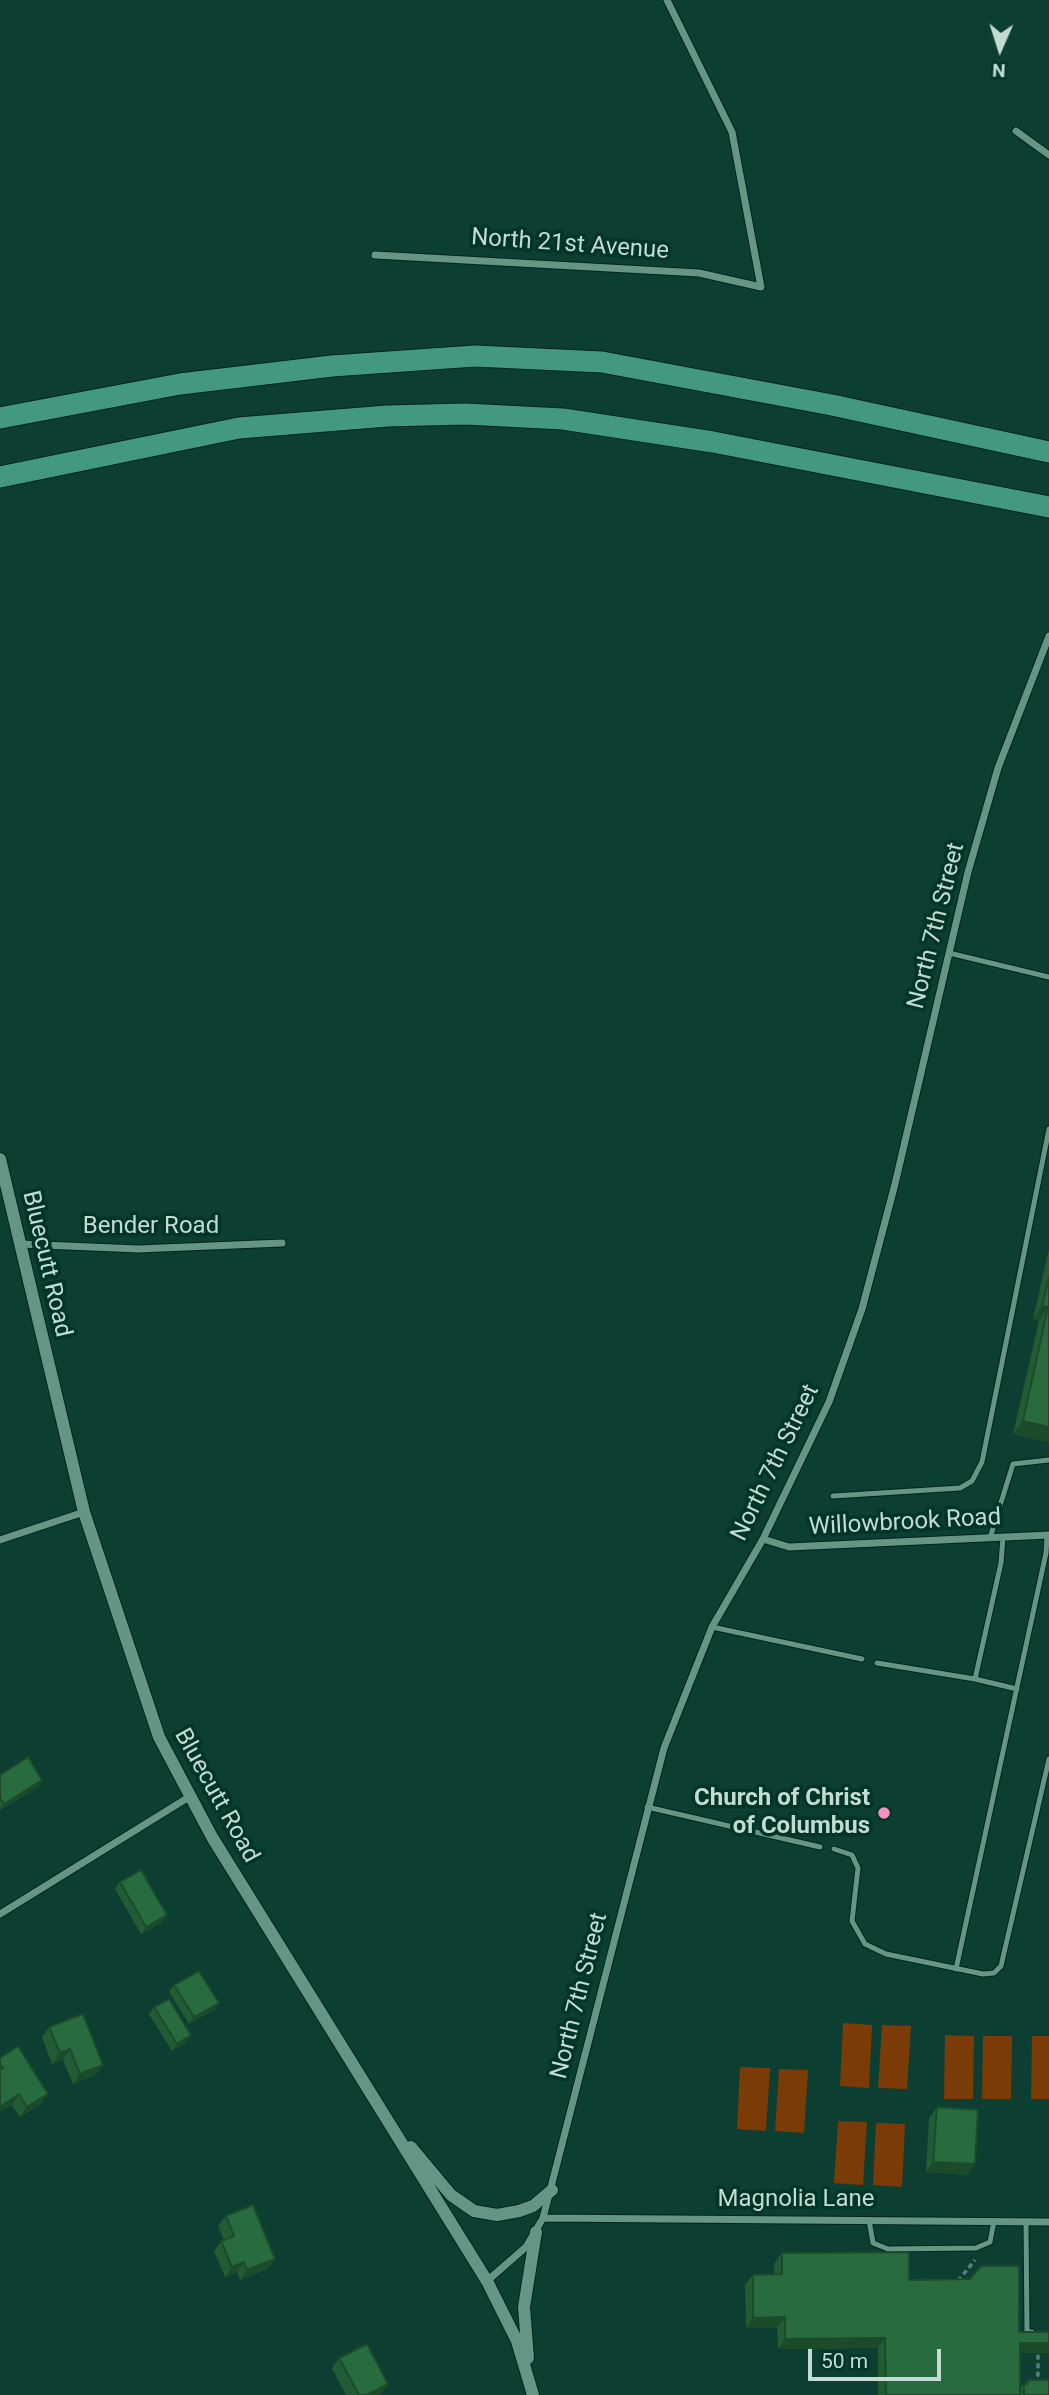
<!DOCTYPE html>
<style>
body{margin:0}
#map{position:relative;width:1049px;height:2395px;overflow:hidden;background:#0c3f32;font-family:Roboto,sans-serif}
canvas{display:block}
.north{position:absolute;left:965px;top:14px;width:70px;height:70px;-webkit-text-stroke:5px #003528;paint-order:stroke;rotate:183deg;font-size:19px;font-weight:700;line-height:28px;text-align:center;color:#c3dcd3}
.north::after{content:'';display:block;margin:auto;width:24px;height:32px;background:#c3dcd3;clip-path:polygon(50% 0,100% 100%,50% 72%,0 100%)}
.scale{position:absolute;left:808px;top:2349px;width:133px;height:32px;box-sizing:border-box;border:4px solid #c3dcd3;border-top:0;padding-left:9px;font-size:21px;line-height:24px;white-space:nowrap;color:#c3dcd3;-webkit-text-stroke:5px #003528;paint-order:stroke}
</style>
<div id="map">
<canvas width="1049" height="2395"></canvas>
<div class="north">N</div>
<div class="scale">50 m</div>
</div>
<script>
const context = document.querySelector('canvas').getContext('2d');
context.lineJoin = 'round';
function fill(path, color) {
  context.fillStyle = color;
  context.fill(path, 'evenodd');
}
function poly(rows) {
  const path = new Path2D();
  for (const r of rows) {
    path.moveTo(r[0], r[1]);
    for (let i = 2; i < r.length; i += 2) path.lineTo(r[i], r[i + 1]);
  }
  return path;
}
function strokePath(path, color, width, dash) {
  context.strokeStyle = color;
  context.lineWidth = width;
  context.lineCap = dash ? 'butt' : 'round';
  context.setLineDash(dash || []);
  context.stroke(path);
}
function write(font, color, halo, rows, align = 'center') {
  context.font = font + ' Roboto,sans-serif';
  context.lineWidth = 7;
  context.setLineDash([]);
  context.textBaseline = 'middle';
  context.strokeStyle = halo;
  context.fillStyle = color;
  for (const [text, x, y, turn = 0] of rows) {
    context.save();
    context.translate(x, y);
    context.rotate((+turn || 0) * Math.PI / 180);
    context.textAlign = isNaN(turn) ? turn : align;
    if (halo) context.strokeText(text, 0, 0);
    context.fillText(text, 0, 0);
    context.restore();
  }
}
fill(poly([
 [843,2023,872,2025,869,2088,840,2086],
 [882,2025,911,2026,907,2089,878,2088],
 [945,2035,974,2036,973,2099,944,2099],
 [983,2036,1012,2036,1011,2099,982,2099],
 [1032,2036,1049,2036,1049,2099,1031,2099],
 [740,2067,770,2068,766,2131,737,2129],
 [779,2069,808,2070,804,2133,775,2131],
 [838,2121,867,2122,863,2185,834,2183],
 [876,2123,905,2124,902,2187,873,2185]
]), '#7b3b06');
const service = poly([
 [949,953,1049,977],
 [833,1496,960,1488,972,1481,982,1462,1049,1129],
 [1003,1537,1001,1563,975,1679,1017,1689],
 [990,1538,1013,1464,1049,1460],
 [712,1627,862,1659],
 [877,1663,975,1679],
 [647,1807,820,1847],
 [834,1849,852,1855,858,1868,852,1921,865,1944,886,1954,983,1974,994,1973,1001,1966,1049,1759],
 [956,1969,1046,1553,1047,1536],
 [869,2220,873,2243,888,2249,976,2248,990,2242,994,2221],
 [1026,2221,1027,2332,1032,2332]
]);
const minor = poly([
 [1016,131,1049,155],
 [375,255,699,273,761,287,732,132,667,0],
 [20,1244,138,1249,282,1243],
 [763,1539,789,1547,1049,1535],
 [0,1540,84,1512],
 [0,1914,189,1797],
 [543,2218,1049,2222],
 [487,2281,526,2247,543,2218,664,1748,712,1627,763,1539,829,1402,862,1309,895,1184,968,872,998,768,1049,636]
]);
const tertiary = poly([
 [0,1159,84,1512,159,1737,212,1837,487,2281,517,2341,533,2395],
 [411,2147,451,2195,474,2211,497,2215,519,2211,533,2206,552,2190],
 [528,2358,524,2307,536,2232]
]);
const motorway = poly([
 [0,418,180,384,332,366,475,356,602,362,832,405,1049,452],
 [0,477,239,428,387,416,465,414,563,419,713,442,1049,507]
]);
strokePath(service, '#00241b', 7);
strokePath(minor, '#00241b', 9);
strokePath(tertiary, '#00241b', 14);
strokePath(motorway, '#00241b', 23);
strokePath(poly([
 [958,2281,975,2260],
 [1033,2384,1038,2375,1038,2352]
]), '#577f74', 3.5, [5, 3.5]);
strokePath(service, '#649585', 5);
strokePath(minor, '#649585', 7);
strokePath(tertiary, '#649585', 12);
strokePath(motorway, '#429980', 21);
fill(poly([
 [1049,1249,1049,1442,1013,1434,1039,1321,1033,1319],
 [0,1775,42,1780,38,1787,0,1810],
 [120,1882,162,1922,141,1934,115,1889],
 [174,1985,219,2003,214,2010,189,2024,169,1992],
 [154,2007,186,2042,172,2051,149,2014],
 [49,2027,96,2075,73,2084,63,2060,52,2064,42,2037],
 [0,2058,48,2094,41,2104,20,2117,12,2105,0,2112],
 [937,2107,968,2175,926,2172,929,2118],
 [226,2216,268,2269,240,2280,237,2272,225,2277,214,2251,221,2241,224,2240,218,2226],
 [782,2253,909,2280,1019,2332,1049,2332,1049,2353,1020,2353,1020,2388,1028,2380,1049,2395,878,2395,878,2348,778,2349,777,2328,746,2328,745,2285,753,2275,774,2274,774,2264],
 [339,2358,388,2384,380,2395,346,2395,332,2368]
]), '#225c35');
fill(poly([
 [1042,1306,1048,1307,1039,1321,1033,1319],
 [1023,1421,1049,1427,1049,1442,1013,1434],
 [42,1780,38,1787,0,1810,4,1804],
 [167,1915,162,1922,141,1934,146,1927],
 [219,2003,214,2010,189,2024,194,2017],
 [191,2035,186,2042,172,2051,177,2044],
 [70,2049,63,2060,52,2064,60,2053],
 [103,2065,96,2075,73,2084,80,2074],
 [19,2094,12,2105,0,2112,0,2107],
 [48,2094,41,2104,20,2117,27,2107],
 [933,2162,975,2164,968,2175,926,2172],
 [275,2259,268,2269,240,2280,247,2270],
 [244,2262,237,2272,225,2277,232,2267],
 [785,2317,777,2328,746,2328,753,2318],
 [885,2338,878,2348,778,2349,785,2339],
 [1020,2343,1049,2343,1049,2353,1013,2353],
 [388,2384,380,2395,367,2395]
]), '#1b4b2b');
const building = poly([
 [1049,1277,1049,1427,1023,1421,1048,1307,1042,1306,1049,1277],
 [28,1757,42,1780,4,1804,0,1798,0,1775,28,1757],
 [141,1870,167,1915,146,1927,120,1882,141,1870],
 [199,1971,219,2003,194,2017,174,1985,199,1971],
 [169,1999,191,2035,177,2044,154,2007,169,1999],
 [83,2014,103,2065,80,2074,70,2049,60,2053,49,2027,83,2014],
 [18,2046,48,2094,27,2107,19,2094,0,2107,0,2069,3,2068,0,2064,0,2058,18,2046],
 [937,2107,978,2110,975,2164,933,2162,937,2107],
 [253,2205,275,2259,247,2270,244,2262,232,2267,221,2241,234,2236,226,2216,253,2205],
 [909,2252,909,2280,970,2279,981,2266,1019,2266,1019,2332,1049,2332,1049,2343,1020,2343,1020,2395,886,2395,885,2338,785,2339,785,2317,753,2318,753,2275,782,2274,782,2253,909,2252],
 [367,2344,388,2384,367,2395,359,2395,339,2358,367,2344],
 [1028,2380,1049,2380,1049,2395,1024,2395,1024,2384,1028,2384,1028,2380]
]);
fill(building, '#276b3e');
strokePath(building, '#1b4b2b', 2);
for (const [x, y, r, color] of [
 [884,1813,7,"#fc8fc1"]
]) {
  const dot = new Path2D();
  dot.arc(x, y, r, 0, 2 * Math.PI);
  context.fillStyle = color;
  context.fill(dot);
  strokePath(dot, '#003528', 2.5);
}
write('24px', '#c3dcd3', '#003528', [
 ["North 21st Avenue",570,245,4],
 ["North 7th Street",937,926,-76],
 ["Bender Road",151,1227],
 ["Bluecutt Road",46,1264,77],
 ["North 7th Street",776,1463,-64],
 ["Willowbrook Road",905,1523,-3],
 ["Bluecutt Road",216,1796,61],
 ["North 7th Street",580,1996,-76],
 ["Magnolia Lane",796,2200]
]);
write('bold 24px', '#c3dcd3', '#003528', [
 ["Church of Christ",870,1799],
 ["of Columbus",870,1827]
], 'right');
</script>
